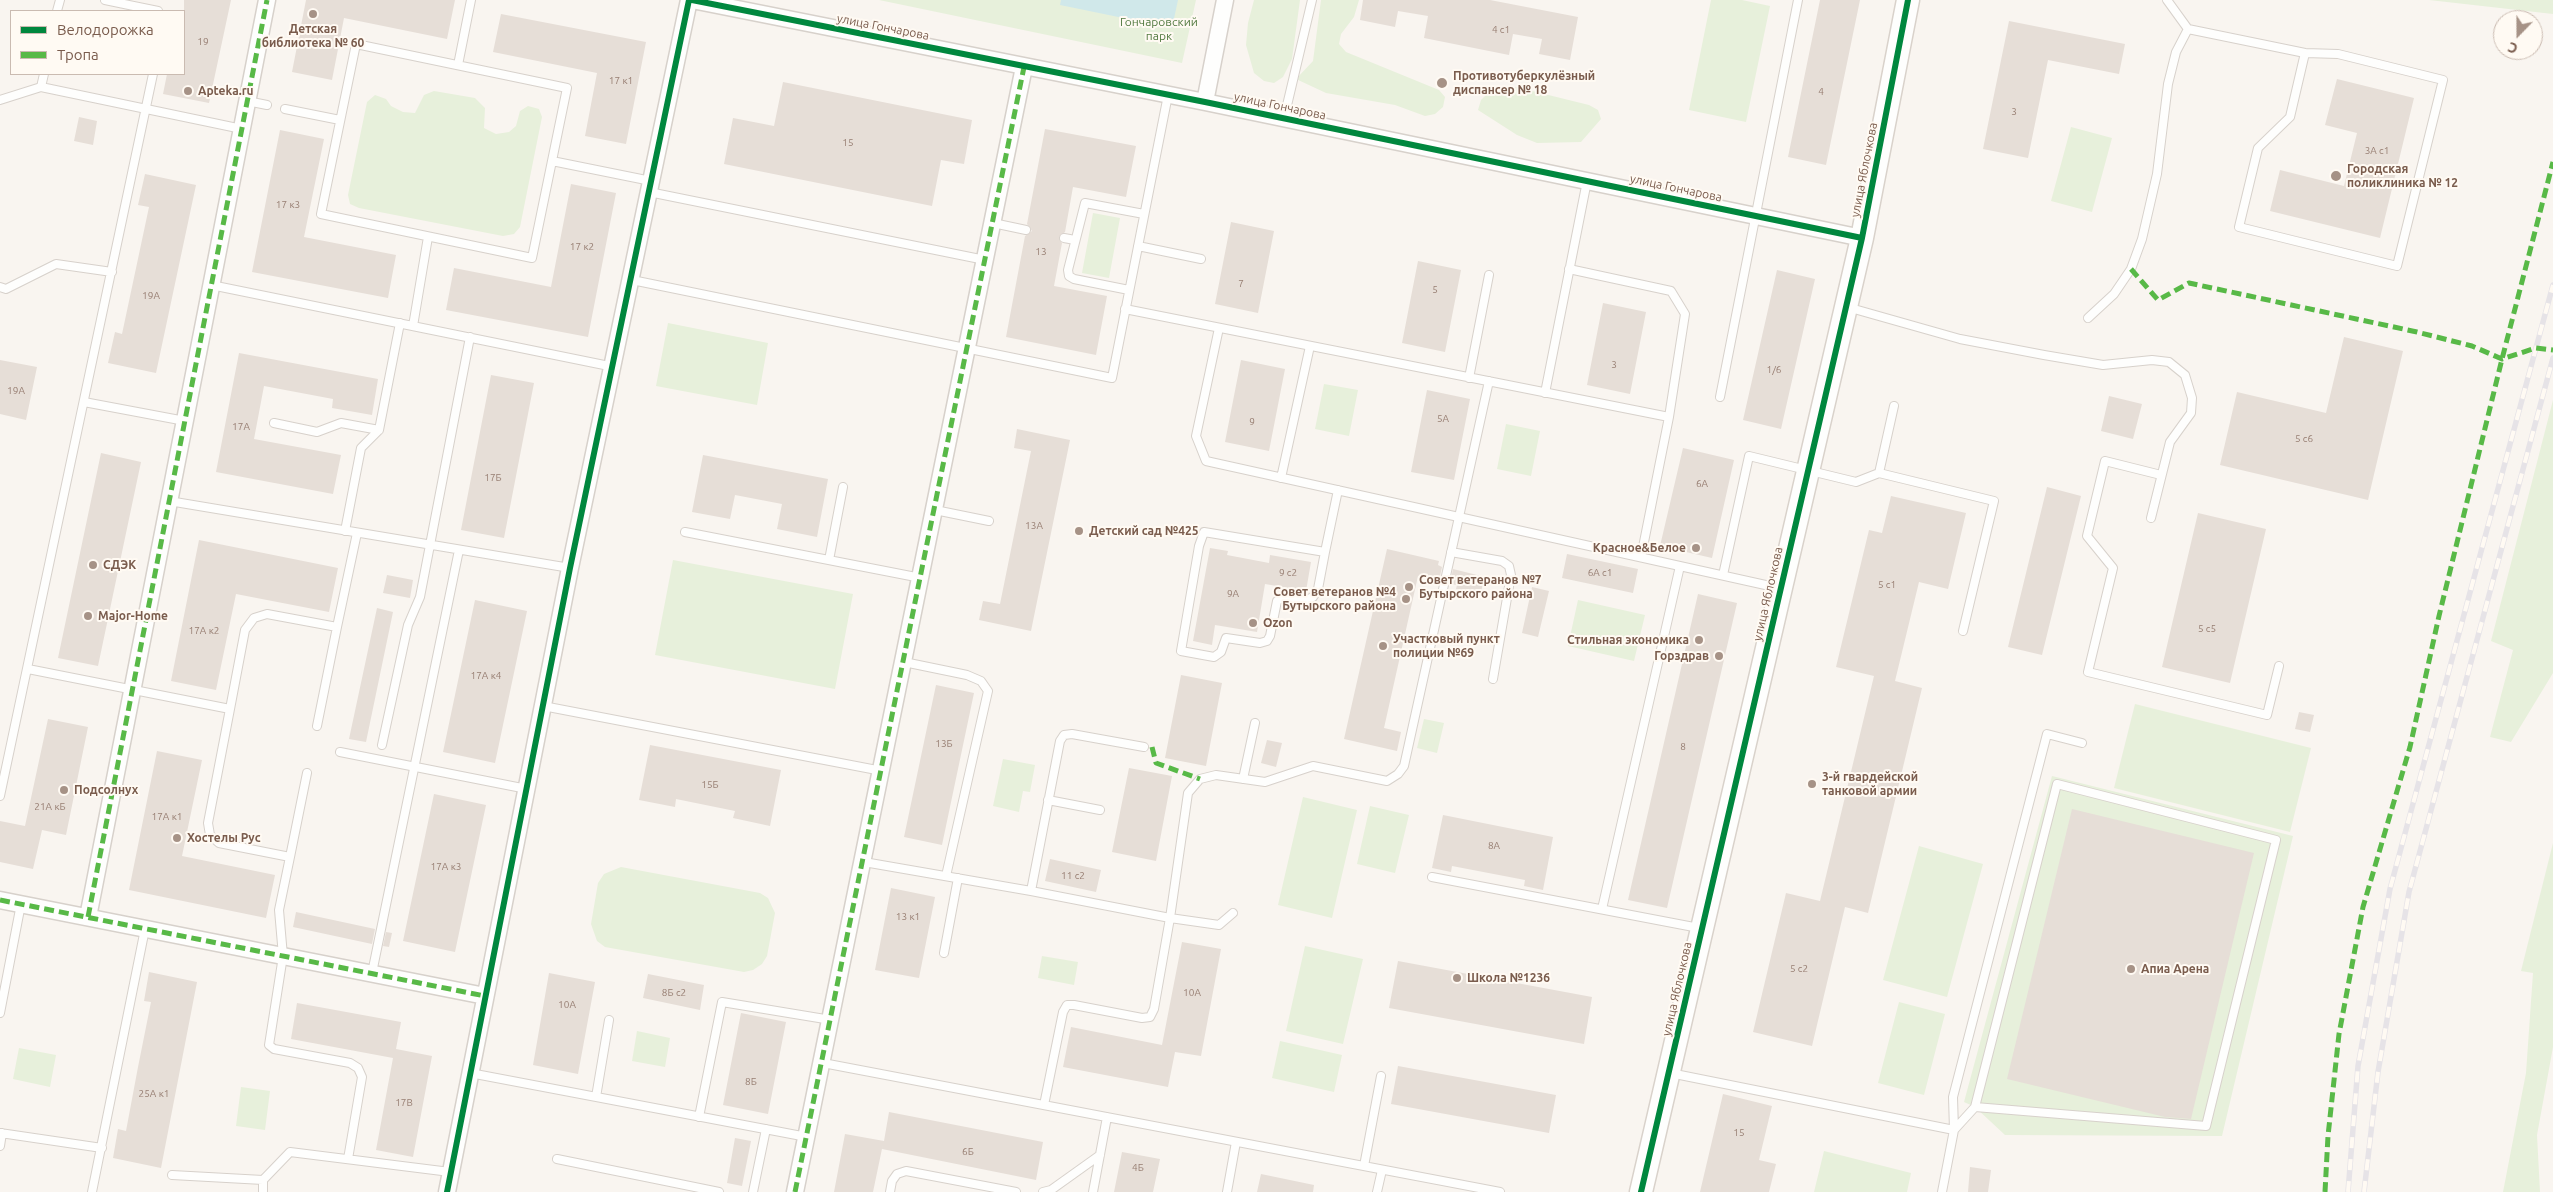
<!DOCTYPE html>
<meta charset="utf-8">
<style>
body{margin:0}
#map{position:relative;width:2553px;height:1192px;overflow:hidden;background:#f9f5f0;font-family:Ubuntu,sans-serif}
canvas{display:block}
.legend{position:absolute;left:10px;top:10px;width:175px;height:65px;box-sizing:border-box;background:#fffaf3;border:1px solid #cabbb1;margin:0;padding:6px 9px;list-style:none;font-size:15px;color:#7a5c4d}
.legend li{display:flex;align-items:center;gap:10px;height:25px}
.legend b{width:25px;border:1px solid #cabbb1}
.north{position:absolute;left:2493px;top:10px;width:50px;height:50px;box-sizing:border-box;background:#fffaf3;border:1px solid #cabbb1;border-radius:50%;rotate:202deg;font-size:14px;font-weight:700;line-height:20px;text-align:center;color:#7a5c4d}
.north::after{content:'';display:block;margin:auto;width:18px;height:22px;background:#a69286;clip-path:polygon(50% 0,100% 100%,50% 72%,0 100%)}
</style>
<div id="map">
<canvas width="2553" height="1192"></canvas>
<ul class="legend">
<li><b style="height:6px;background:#00873e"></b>Велодорожка</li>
<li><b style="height:6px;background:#58b947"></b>Тропа</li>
</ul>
<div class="north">С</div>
</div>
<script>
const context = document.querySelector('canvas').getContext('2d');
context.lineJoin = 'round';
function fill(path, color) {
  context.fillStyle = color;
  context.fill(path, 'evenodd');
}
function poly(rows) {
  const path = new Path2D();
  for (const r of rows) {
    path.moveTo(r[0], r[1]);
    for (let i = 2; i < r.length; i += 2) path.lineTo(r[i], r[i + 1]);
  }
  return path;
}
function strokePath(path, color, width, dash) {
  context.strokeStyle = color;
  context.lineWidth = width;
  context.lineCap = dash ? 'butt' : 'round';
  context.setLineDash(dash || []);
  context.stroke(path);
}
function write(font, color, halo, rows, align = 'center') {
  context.font = font + ' Ubuntu,sans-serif';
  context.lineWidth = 4;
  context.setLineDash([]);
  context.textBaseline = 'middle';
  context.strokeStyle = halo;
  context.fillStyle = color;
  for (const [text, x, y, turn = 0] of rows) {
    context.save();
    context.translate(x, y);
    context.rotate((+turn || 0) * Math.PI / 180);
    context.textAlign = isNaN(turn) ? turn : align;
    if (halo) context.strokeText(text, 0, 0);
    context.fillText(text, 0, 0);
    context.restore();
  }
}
fill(poly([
 [879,0,1196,0,1182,63],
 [1254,0,1300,0,1292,59,1283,77,1274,83,1264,81,1254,73,1246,45,1248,23],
 [1321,0,1359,0,1354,17,1341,34,1339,44,1346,52,1439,90,1445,97,1443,107,1435,114,1425,116,1395,105,1326,93,1296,79,1313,61],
 [1711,0,1742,0,1770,6,1746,122,1689,110],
 [2429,0,2553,0,2553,14],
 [1516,87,1589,105,1598,110,1601,119,1581,142,1537,143,1517,135,1478,110,1481,100,1489,92],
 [434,91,475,98,485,108,484,128,496,134,509,132,516,126,520,111,528,106,539,109,542,117,520,227,514,234,503,236,359,208,350,204,348,195,367,102,375,95,386,99,391,106,403,112,415,113,424,95],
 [2071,127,2112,138,2092,212,2051,201],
 [1093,213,1120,218,1109,278,1082,273],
 [668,323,768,343,757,405,656,386],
 [1324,384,1358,390,1349,436,1315,429],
 [2553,400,2553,673,2511,742,2490,737,2513,650,2491,641],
 [1506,424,1540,431,1531,476,1497,469],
 [673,560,853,594,835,689,655,655],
 [1578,600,1645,615,1634,661,1568,646],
 [2135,704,2311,748,2290,832,2114,788],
 [1424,719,1444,723,1437,753,1417,748],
 [1003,759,1035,765,1030,792,1023,791,1019,812,993,806],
 [2052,776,2293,836,2222,1136,2005,1135,1975,1107,1964,1102],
 [1303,797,1357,810,1332,918,1278,905],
 [1370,806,1409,815,1395,873,1357,864],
 [2553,843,2553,1047,2537,1135,2540,1192,2503,1192,2526,1073,2533,973,2521,971],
 [1919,846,1983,864,1947,997,1883,980],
 [621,867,760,893,768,898,775,913,767,956,762,964,753,970,744,972,605,947,597,941,591,924,598,883,604,874],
 [1305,946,1363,959,1343,1044,1286,1031],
 [1042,956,1078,962,1074,985,1038,978],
 [1899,1002,1945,1014,1924,1095,1878,1083],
 [637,1031,670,1038,665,1067,632,1061],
 [1280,1041,1342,1055,1334,1092,1272,1078],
 [19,1048,56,1055,50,1087,13,1079],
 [241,1087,270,1091,265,1130,236,1126],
 [1824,1151,1911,1173,1907,1192,1814,1192]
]), '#e7f0db');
fill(poly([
 [1061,0,1178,0,1172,28,1060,5]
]), '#d0e8ea');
fill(poly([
 [184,0,231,0,209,103,163,94,167,74,184,74],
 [306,0,455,0,447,39,344,18,332,80,292,72],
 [1363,0,1490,0,1578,17,1570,60,1539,54,1542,39,1513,34,1509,55,1424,38,1428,16,1398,11,1395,27,1360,20],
 [1820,0,1860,0,1826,165,1788,157],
 [501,14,646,42,626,144,585,136,597,73,493,52],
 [2009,21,2125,44,2119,74,2048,60,2028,158,1983,149],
 [2337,79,2414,98,2380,238,2270,211,2280,170,2344,186,2357,133,2325,125],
 [783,82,972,120,964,164,941,160,932,206,724,164,733,118,774,126],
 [79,117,97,121,93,145,74,141],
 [1045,129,1136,146,1126,197,1073,187,1065,232,1059,237,1062,243,1054,286,1107,296,1096,355,1006,337,1025,236,1032,231,1027,224],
 [280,130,324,139,304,237,396,255,388,298,252,272],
 [145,174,196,185,156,373,108,363,115,332,122,334,149,207,138,205],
 [571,184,616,193,588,337,446,310,454,268,551,287],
 [1231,222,1274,231,1258,313,1215,304],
 [1418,261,1461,270,1445,352,1402,343],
 [1777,270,1815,279,1781,429,1743,420],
 [1603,303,1646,312,1630,394,1587,385],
 [2344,337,2403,351,2368,500,2220,465,2237,392,2326,413],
 [239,353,378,379,372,415,332,408,333,399,264,386,254,439,341,455,333,494,216,472],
 [0,360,37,367,26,420,0,414],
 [1241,360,1285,369,1269,451,1225,442],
 [491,375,534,383,504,538,461,530],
 [1427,390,1470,399,1454,480,1411,472],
 [2109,396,2142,404,2133,439,2101,431],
 [1017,429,1070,440,1031,631,979,620,983,601,1000,604,1031,451,1014,448],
 [1683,448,1734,460,1712,558,1660,546],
 [101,453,141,462,98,666,58,658],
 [703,455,828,479,817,537,777,529,782,504,735,495,730,519,692,512],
 [2047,487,2081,496,2042,655,2008,647],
 [1891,496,1966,513,1948,589,1919,582,1895,681,1922,688,1868,913,1845,907,1812,1046,1753,1032,1786,893,1820,901,1874,676,1836,667,1869,530,1882,533],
 [2198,513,2266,529,2230,683,2162,667],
 [199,540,338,568,329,612,236,594,216,690,171,681],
 [1210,548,1228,551,1227,555,1269,563,1270,555,1311,562,1306,591,1265,584,1257,632,1215,625,1212,645,1193,641],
 [1387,549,1439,561,1438,565,1442,567,1439,581,1418,576,1384,728,1401,732,1397,751,1344,739],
 [1567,554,1638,569,1633,593,1562,578],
 [1453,569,1485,577,1480,595,1456,589,1457,585,1450,584],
 [387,575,413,580,410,598,383,593],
 [1532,587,1549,591,1538,637,1522,633],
 [1698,594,1737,603,1667,908,1628,900],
 [475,600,527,611,495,763,443,752],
 [377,608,393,612,366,742,349,739],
 [1181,675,1222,683,1206,766,1165,758],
 [936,685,974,693,942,845,904,837],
 [2299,712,2314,715,2310,732,2295,729],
 [48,719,88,727,66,835,42,830,33,869,0,862,0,821,25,826],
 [1267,740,1282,743,1276,767,1261,763],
 [650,745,781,770,770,826,733,818,735,811,676,799,675,807,639,800],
 [157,751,202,760,182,856,275,875,266,918,129,890],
 [1129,768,1172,776,1156,861,1112,852],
 [434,794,486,805,455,952,403,941],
 [2072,809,2254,853,2191,1119,2165,1117,2007,1079],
 [1443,815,1553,837,1543,890,1524,886,1525,880,1452,866,1451,872,1432,868],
 [1050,859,1101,870,1096,892,1045,881],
 [891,888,935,897,919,978,875,970],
 [296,912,375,929,372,944,293,927],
 [386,932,392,933,389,947,383,946],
 [1182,942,1221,949,1201,1056,1175,1052,1168,1087,1063,1067,1071,1027,1162,1045],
 [1398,961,1592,997,1584,1044,1389,1008],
 [149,972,197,982,161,1168,113,1158,118,1129,126,1131,138,1067,151,1002,144,1001],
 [549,973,595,982,578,1074,533,1065],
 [648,974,704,985,700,1010,643,998],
 [297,1003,401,1022,396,1049,432,1056,413,1157,376,1150,393,1058,291,1039],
 [741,1013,786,1022,768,1114,723,1105],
 [1398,1066,1556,1095,1549,1133,1391,1104],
 [1723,1094,1772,1106,1759,1160,1776,1164,1769,1192,1700,1192],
 [889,1112,1043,1142,1036,1180,882,1149,883,1144,873,1192,834,1192,845,1134,884,1141],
 [735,1138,751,1141,742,1186,727,1183],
 [1122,1152,1160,1159,1153,1192,1114,1192],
 [1970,1167,1991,1170,1988,1192,1968,1192],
 [1261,1174,1314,1185,1313,1192,1257,1192]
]), '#e6ded7');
const lane = poly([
 [105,0,158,11],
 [2167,0,2188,29,2305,53,2338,54,2443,80,2397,266,2239,227,2258,148,2290,117,2305,53],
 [57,11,60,0],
 [356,44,567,88,532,258,321,214,356,44],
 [458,65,471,0],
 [41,87,44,74],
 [0,100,41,87,242,129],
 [247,101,267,105],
 [285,109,340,120],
 [1284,118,1312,0],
 [552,161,651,181],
 [649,192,985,260],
 [993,223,1026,230],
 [1064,238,1075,240],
 [1138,246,1201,259],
 [1569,269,1671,291,1685,314,1669,417,1641,557],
 [632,280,1112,378,1168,95],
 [211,285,614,367],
 [0,287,6,289,56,264,112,272],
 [1129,290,1074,279,1069,276,1068,270,1085,203,1144,214],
 [1847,307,1960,339,2044,355,2103,365,2152,360,2169,362,2185,375,2192,398,2191,413,2170,442,2151,518],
 [1125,309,1669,417],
 [2088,318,2114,294,2131,269,2142,239,2157,174,2168,84,2176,52,2188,29],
 [413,326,428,237],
 [1219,328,1196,436,1206,461,1779,588],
 [1469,378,1489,275],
 [1545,393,1587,181],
 [1720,397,1798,0],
 [84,402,185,421],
 [274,423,317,432,341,423,379,430],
 [1879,473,1894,406],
 [2161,475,2105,461,2087,536,2113,568,2088,672,2267,715,2279,666],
 [1281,478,1310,346],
 [169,501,570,568],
 [935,510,989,521],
 [345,531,361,448,379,430,400,323],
 [685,532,921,578],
 [1325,552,1204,532,1199,546,1181,651,1214,657,1221,652,1226,638,1260,643,1267,641,1270,636,1277,601,1283,597,1304,601,1313,597,1318,589,1325,552,1338,490],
 [1451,552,1502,561,1509,566,1511,575,1493,679],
 [829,560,843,487],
 [1723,575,1749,456,1856,482,1879,473,1994,501,1963,631],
 [904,662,967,675,981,681,988,691,946,876],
 [28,669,230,709,245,630,254,618,267,614,337,627,357,533],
 [543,706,882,771],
 [230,709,208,823,210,835,219,843,290,857,279,910,283,956,269,1045,274,1049,350,1063,358,1068,362,1077,348,1159],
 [317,726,337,627],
 [382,745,408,625,420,597,470,337],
 [340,752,527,789],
 [1243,779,1255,723],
 [0,796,153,74],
 [1048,800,1100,810],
 [290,857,307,773],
 [864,862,1031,891,1170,918,1188,793,1200,779,1216,775,1265,782,1313,766,1387,781,1398,774,1404,766,1489,381],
 [1432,877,1699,928],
 [1031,891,1060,741,1064,735,1072,734,1144,747],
 [1602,909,1680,566],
 [944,953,958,878],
 [372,973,459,550],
 [0,1013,21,904],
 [823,1063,1500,1192],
 [470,1073,807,1137],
 [1670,1073,1954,1130],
 [596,1097,609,1020],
 [1044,1105,1063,1012,1067,1005,1074,1005,1142,1018,1150,1017,1154,1009,1170,918,1219,925,1233,913],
 [699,1117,722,1002,831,1020],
 [1954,1130,1975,1107,2057,784,2276,840,2206,1126,1975,1107],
 [0,1133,102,1148],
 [0,1146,2,1133],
 [557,1159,719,1192],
 [1364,1166,1381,1076],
 [172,1175,263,1180,290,1152,450,1172],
 [92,1192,145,929],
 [263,1192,263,1180],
 [753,1192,766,1129],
 [890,1192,892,1181,897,1174,906,1171,1016,1192],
 [1043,1192,1051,1190,1100,1155],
 [1093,1192,1107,1117],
 [1227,1192,1236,1142],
 [1377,1192,1382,1170],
 [1942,1192,1954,1130,1953,1097,2047,734,2082,743]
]);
const street = poly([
 [692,0,1205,102,1862,238],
 [1205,102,1225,0],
 [0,900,485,996],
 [88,917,267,0],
 [447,1192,570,568,689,0],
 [795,1192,1024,67]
]);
const secondary = poly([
 [1641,1192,1862,238,1908,0]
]);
strokePath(lane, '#d7d1cb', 10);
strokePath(street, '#d7d1cb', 19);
strokePath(secondary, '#d9d2cb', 25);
strokePath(lane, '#fefefd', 8);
strokePath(street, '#fefefd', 16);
strokePath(secondary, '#fefefd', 22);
const rail = poly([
 [2348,1192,2358,1066,2390,889,2553,285],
 [2364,1192,2378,1072,2409,892,2553,358]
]);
strokePath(rail, '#e6e3e7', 5.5);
strokePath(rail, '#fffaf3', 4, [11]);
strokePath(poly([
 [2131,269,2158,300,2189,283,2417,332,2472,346,2502,359,2536,348,2553,350],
 [1152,747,1156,763,1200,779],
 [0,900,485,996],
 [88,917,267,0],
 [795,1192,1024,67],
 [2325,1192,2328,1136,2339,1034,2363,907,2410,747,2439,616,2502,359,2553,162]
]), '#58b947', 5, [10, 5]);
strokePath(poly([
 [692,0,1205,102,1862,238],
 [447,1192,570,568,689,0],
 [1641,1192,1862,238,1908,0]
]), '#00873e', 6);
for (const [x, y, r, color] of [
 [313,14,5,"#a69286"],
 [1442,83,6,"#a69286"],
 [188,91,5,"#a69286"],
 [2336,176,6,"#a69286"],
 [1079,531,5,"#a69286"],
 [1696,548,5,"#a69286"],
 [93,565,5,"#a69286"],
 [1409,587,5,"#a69286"],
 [1406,599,5,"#a69286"],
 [88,616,5,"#a69286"],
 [1253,623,5,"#a69286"],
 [1699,640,5,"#a69286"],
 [1383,646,5,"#a69286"],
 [1719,656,5,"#a69286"],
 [1812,784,5,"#a69286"],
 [64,790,5,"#a69286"],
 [177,838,5,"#a69286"],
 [2131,969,5,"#a69286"],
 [1457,978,5,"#a69286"]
]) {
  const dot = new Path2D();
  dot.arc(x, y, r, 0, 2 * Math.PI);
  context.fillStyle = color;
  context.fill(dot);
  strokePath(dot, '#fffaf3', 2);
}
write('10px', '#977e72', null, [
 ["4 с1",1501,30],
 ["19",203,42],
 ["17 к1",621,81],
 ["4",1821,92],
 ["3",2014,112],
 ["15",848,143],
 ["3A c1",2377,151],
 ["17 к3",288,205],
 ["17 к2",582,247],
 ["13",1041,252],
 ["7",1241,284],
 ["5",1435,290],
 ["19А",151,296],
 ["3",1614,365],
 ["1/6",1774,370],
 ["19А",16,391],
 ["5А",1443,419],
 ["9",1252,422],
 ["17А",241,427],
 ["5 с6",2304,439],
 ["17Б",493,478],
 ["6А",1702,484],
 ["13А",1034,526],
 ["9 с2",1288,573],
 ["6А с1",1600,573],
 ["5 с1",1887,585],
 ["9A",1233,594],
 ["5 c5",2207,629],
 ["17А к2",204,631],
 ["17А к4",486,676],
 ["13Б",944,744],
 ["8",1683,747],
 ["15Б",710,785],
 ["21А кБ",50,807],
 ["17А к1",167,817],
 ["8А",1494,846],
 ["17А к3",446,867],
 ["11 с2",1073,876],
 ["13 к1",908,917],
 ["5 с2",1799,969],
 ["8Б с2",674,993],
 ["10А",1192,993],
 ["10А",567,1005],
 ["8Б",751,1082],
 ["25А к1",154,1094],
 ["17В",404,1103],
 ["15",1739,1133],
 ["6Б",968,1152],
 ["4Б",1138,1168]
]);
write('12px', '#537a41', '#fffaf3', [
 ["Гончаровский",1159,22],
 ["парк",1159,36]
]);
write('12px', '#7a5c4d', '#fffaf3', [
 ["улица Гончарова",883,27,11],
 ["улица Гончарова",1280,106,12],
 ["улица Яблочкова",1864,170,-79],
 ["улица Гончарова",1676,188,12],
 ["улица Яблочкова",1768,594,-77],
 ["улица Яблочкова",1677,989,-77]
]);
write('bold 12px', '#7a5c4d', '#fffaf3', [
 ["Детская",313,29,"center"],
 ["библиотека № 60",313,43,"center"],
 ["Противотуберкулёзный",1453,76],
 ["диспансер № 18",1453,90],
 ["Apteka.ru",198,91],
 ["Городская",2347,169],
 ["поликлиника № 12",2347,183],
 ["Детский сад №425",1089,531],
 ["Красное&Белое",1686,548,"right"],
 ["СДЭК",103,565],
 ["Совет ветеранов №7",1419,580],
 ["Бутырского района",1419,594],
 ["Совет ветеранов №4",1396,592,"right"],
 ["Бутырского района",1396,606,"right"],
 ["Major-Home",98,616],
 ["Ozon",1263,623],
 ["Участковый пункт",1393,639],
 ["полиции №69",1393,653],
 ["Стильная экономика",1689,640,"right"],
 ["Горздрав",1709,656,"right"],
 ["3-й гвардейской",1822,777],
 ["танковой армии",1822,791],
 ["Подсолнух",74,790],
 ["Хостелы Рус",187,838],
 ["Апиа Арена",2141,969],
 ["Школа №1236",1467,978]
], 'left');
</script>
